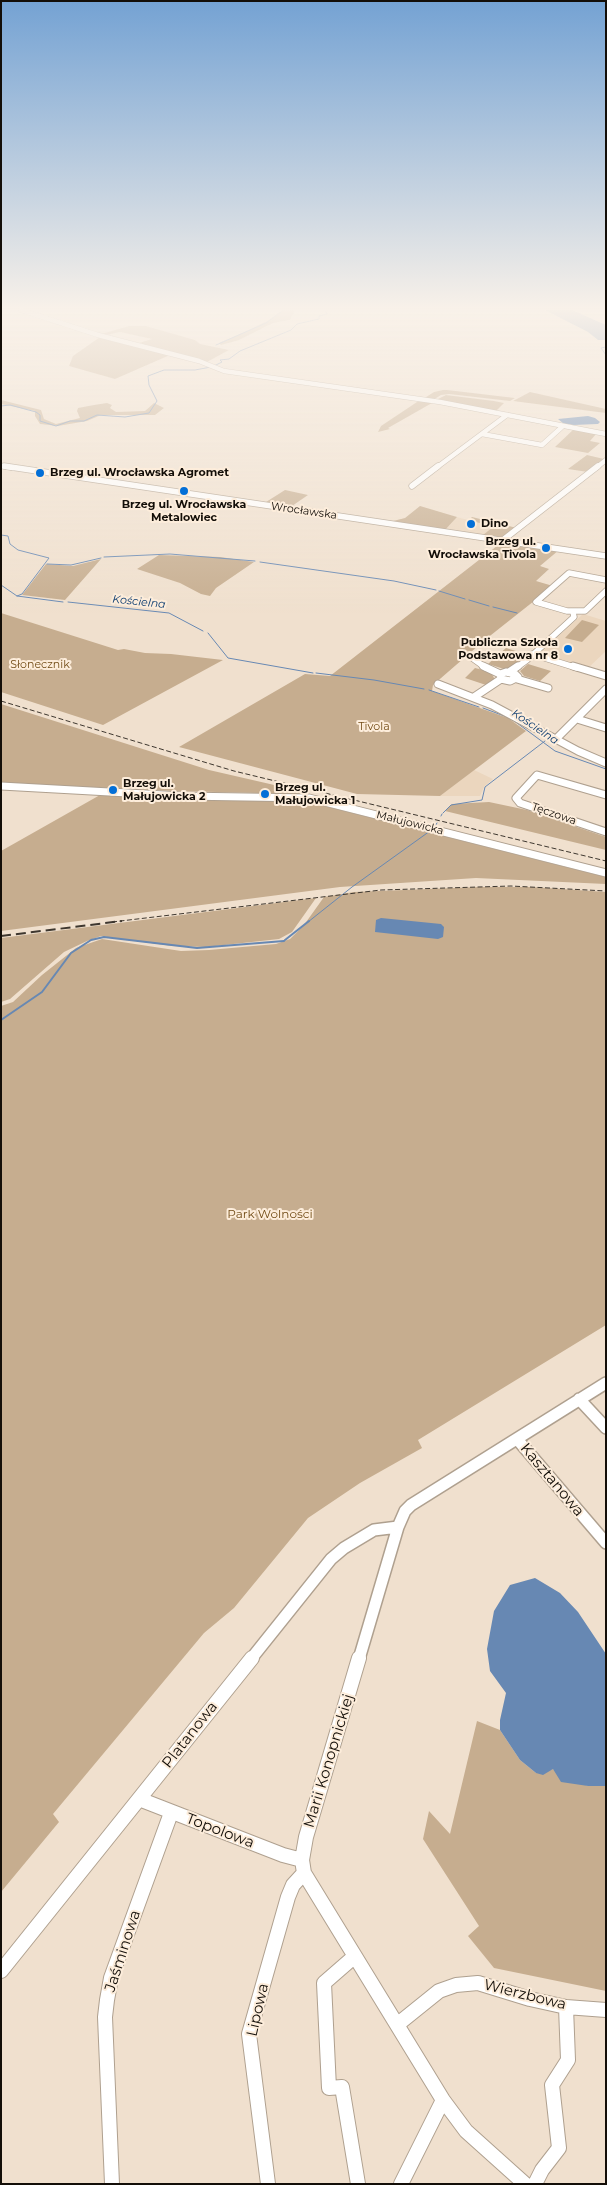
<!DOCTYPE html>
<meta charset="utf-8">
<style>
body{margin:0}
#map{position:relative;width:607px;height:2185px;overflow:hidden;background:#f0e0ce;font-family:Montserrat,sans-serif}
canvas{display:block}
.frame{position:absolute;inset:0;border:2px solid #130e08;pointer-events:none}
</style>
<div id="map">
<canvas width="607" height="2185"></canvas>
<div class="frame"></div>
</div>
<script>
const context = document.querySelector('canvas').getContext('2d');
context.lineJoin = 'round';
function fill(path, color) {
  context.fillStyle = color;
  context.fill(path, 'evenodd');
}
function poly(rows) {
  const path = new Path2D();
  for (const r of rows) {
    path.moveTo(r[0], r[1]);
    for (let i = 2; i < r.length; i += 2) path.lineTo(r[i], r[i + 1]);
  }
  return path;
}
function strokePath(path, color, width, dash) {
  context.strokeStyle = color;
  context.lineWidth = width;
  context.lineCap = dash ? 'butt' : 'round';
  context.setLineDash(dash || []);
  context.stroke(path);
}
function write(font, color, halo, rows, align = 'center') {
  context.font = font + ' Montserrat,sans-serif';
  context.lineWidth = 4;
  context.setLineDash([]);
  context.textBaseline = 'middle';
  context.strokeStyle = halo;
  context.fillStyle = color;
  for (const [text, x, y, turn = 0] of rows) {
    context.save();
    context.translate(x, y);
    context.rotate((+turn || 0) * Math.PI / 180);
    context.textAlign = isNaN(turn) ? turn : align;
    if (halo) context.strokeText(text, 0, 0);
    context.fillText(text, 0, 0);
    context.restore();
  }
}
fill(poly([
 [457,517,494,527,483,535,445,530],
 [583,614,606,621,606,651,587,669,540,653],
 [474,770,493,779,484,787,480,796,440,796]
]), '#ebd6be');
fill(poly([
 [282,310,295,310,290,320,273,323,239,340,221,345,219,343,249,330,269,320],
 [129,326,146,326,195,340,200,344,229,350,205,363,139,343,152,339,120,332,106,335,101,334],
 [100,337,170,355,115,379,69,366,73,356],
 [443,390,447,390,515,398,510,401,449,394,441,395,433,400,423,399,434,392],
 [530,392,606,409,606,413,513,401],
 [446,395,494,401,504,403,496,411,436,400],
 [1,400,41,410,44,419,56,424,80,418,77,411,78,408,94,405,107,403,112,405,110,408,116,412,145,411,154,403,164,408,155,415,101,415,87,421,58,426,40,424,35,416,35,411,1,404],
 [420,400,432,403,388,428,390,429,378,432,381,426],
 [574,429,597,433,590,441,600,443,588,453,555,447],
 [587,455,604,459,588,472,568,469],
 [285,490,308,495,292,506,266,502],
 [420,506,457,517,445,530,393,521,405,518],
 [472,517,517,528,502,538,483,535,493,527,469,520],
 [502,542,559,550,540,566,549,569,536,581,553,586,486,639,433,685,432,691,508,718,526,731,440,796,357,794,179,747,305,674,330,676],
 [159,555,220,557,254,562,216,588,210,596,201,594,180,583,137,569],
 [101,559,65,600,22,595,46,564,73,566],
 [1,613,118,650,124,649,145,653,171,654,223,660,103,725,1,692],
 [582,620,599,625,582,642,565,638],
 [506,648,526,654,511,669,504,669,488,664],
 [528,664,551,671,540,681,524,676,520,671],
 [475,668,491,672,495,680,486,685,465,678],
 [1,704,209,770,296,790,300,794,175,791,1,783],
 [100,795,305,801,606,877,606,884,476,878,340,887,1,931,1,851],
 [489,802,527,810,606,837,606,850,445,811,452,804],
 [479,887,532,887,606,892,606,1325,418,1440,422,1448,360,1483,308,1518,234,1608,204,1633,53,1814,59,1822,1,1892,1,1006,13,1002,42,975,76,948,102,939,181,951,209,950,276,944,290,939,304,925,324,897,354,892],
 [316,898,292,932,279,939,206,947,172,946,101,936,87,941,64,952,10,999,1,1002,1,938],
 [477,1721,500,1730,520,1760,536,1773,553,1769,588,1786,606,1786,606,1991,494,1968,468,1936,479,1926,423,1839,429,1811,450,1834]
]), '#c6ad8f');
fill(poly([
 [545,310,572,310,606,325,606,340,598,340,588,332],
 [588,416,595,418,600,422,598,424,573,425,564,424,558,419],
 [381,918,441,924,444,927,443,937,438,939,375,932,376,920],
 [535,1578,560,1593,578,1612,606,1654,606,1786,588,1786,561,1782,553,1769,543,1775,536,1773,520,1760,500,1730,500,1720,506,1693,490,1671,487,1649,494,1611,510,1585]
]), '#6788b3');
strokePath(poly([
 [216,345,266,323,284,310],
 [606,347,601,348,606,355],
 [214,366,222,362,220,360,229,359,240,351,291,330,297,324,319,319,319,316,327,314,325,310],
 [1,406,10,405,36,412,40,415,40,421,56,426,70,421,84,421,97,415,125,417,149,413,157,401,149,385,148,376,164,370,195,370,211,367],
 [1,535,8,536,10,544,18,550,49,558,22,594,17,596],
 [104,557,170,554,255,561],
 [260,562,394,581,436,590],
 [47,564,71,565,101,558],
 [1,585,17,596,63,602],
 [439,591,465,599],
 [469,600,489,606],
 [68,602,169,613,203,631],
 [493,607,517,613],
 [208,633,228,658,313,673],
 [316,673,374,680,424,689],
 [429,690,479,707],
 [483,708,507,717],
 [513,720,555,751,606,769],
 [443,813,451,805,482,800,485,787,545,741],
 [441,816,442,814],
 [435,826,437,823],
 [308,922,352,887,430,831]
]), '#6788b3', 1);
strokePath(poly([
 [285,940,309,921],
 [1,1020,42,992,71,953,91,940,104,937,197,948,284,941]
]), '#6788b3', 2);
const minorFar4 = poly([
 [21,310,98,335,199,361,224,371,440,402,606,434],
 [482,434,542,445,563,426],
 [1,466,13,468],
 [436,468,507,415],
 [596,468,606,460]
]);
const minorFar3 = poly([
 [4,466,606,556],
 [412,486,438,466],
 [503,540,598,466],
 [606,580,569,573,536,602,567,611,585,611,606,591],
 [532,654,577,668],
 [472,658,486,668],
 [516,668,527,660,574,617,573,612]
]);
const minorFar2 = poly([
 [483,666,500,674],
 [573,666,606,676],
 [506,672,515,674,518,677,510,681,501,679,500,674,506,672],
 [509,672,518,666],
 [517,679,548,688],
 [438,684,492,705,578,751,606,763],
 [474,697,501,679],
 [577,719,606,728],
 [556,739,606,689],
 [1,786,182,796,309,798,606,873],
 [606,795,537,775,516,798,520,803,606,832]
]);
const minorFar1 = poly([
 [579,1399,606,1428],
 [517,1439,606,1543],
 [251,1659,331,1559,344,1548,374,1530,398,1527],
 [359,1659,398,1527,405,1511,411,1505,606,1383]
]);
const minor = poly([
 [359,1658,306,1837,302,1860,304,1873,443,2100,466,2131,525,2184],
 [139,1799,283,1855,302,1860],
 [355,1956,324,1983,329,2088,342,2087,358,2184],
 [1,1971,252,1658],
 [398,2024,439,1991,456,1985,478,1983,530,1999,566,2007,606,2010],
 [112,2184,105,2017,107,2000,111,1978,171,1813],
 [268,2184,249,2034,288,1897,293,1885,304,1873],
 [401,2184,443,2100],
 [535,2184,542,2170,559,2148,552,2085,568,2060,566,2007]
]);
strokePath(minorFar4, '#afa08f', 5.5);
strokePath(minorFar3, '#afa08f', 7);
strokePath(minorFar2, '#afa08f', 9);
strokePath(minorFar1, '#afa08f', 14);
strokePath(minor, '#afa08f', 16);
strokePath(minorFar4, '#fff', 4.5);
strokePath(minorFar3, '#fff', 5.5);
strokePath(minorFar2, '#fff', 7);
strokePath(minorFar1, '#fff', 11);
strokePath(minor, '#fff', 14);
strokePath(poly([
 [1,701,234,771,606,861],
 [112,922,381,890,511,886,606,891]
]), '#3e372f', 1, [5, 2.5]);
strokePath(poly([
 [1,936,122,921]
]), '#3e372f', 2, [10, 5]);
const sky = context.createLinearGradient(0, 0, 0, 616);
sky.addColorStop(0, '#74a2d3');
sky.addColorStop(0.5, '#f8f1e9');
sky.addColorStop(1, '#f8f1e900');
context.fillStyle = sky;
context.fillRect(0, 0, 607, 616);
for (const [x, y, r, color] of [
 [40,473,5,"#036fd7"],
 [184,491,5,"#036fd7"],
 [471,524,5,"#036fd7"],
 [546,548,5,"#036fd7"],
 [568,649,5,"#036fd7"],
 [113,790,5,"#036fd7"],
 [265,794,5,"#036fd7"]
]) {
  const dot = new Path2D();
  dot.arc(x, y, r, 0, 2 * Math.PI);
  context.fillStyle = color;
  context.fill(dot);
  strokePath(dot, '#fdeddb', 2);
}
write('bold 11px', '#130e08', '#fdeddb', [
 ["Brzeg ul. Wrocławska Agromet",50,473],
 ["Brzeg ul. Wrocławska",184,505,"center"],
 ["Metalowiec",184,518,"center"],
 ["Dino",481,524],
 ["Brzeg ul.",536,542,"right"],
 ["Wrocławska Tivola",536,555,"right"],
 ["Publiczna Szkoła",558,643,"right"],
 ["Podstawowa nr 8",558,656,"right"],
 ["Brzeg ul.",123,784],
 ["Małujowicka 2",123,797],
 ["Brzeg ul.",275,788],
 ["Małujowicka 1",275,801]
], 'left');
write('11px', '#130e08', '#fdeddb', [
 ["Wrocławska",304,511,8],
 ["Tęczowa",554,814,19],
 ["Małujowicka",410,823,14]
]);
write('italic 11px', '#08396e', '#fdeddb', [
 ["Kościelna",139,602,6],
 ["Kościelna",535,727,34]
]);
write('11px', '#734d17', '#fdeddb', [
 ["Słonecznik",40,665],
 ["Tivola",374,727]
]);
write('12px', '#734d17', '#fdeddb', [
 ["Park Wolności",270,1214]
]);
write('15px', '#130e08', '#fdeddb', [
 ["Kasztanowa",552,1480,50],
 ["Platanowa",190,1735,-52],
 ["Marii Konopnickiej",329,1761,-73],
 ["Topolowa",220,1831,21],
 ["Jaśminowa",123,1951,-72],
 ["Wierzbowa",525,1995,14],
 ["Lipowa",258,2010,-77]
]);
</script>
